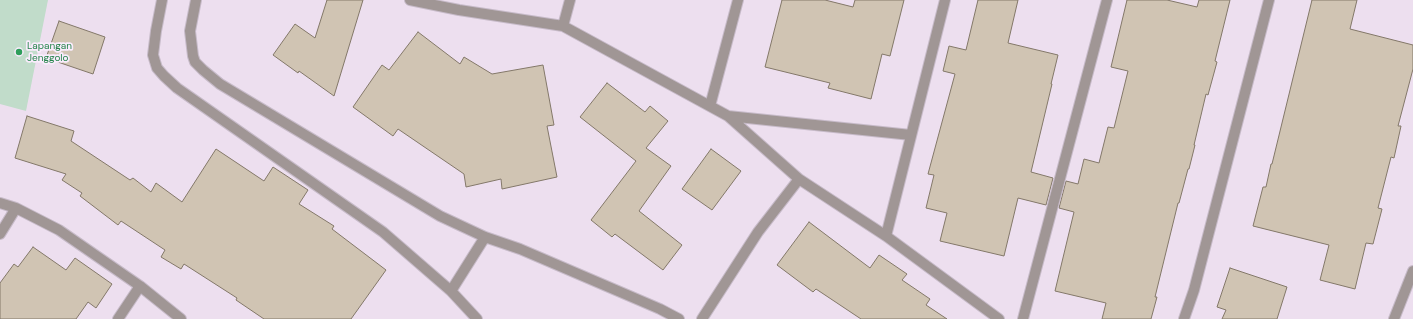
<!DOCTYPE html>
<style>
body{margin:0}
canvas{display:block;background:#eddfef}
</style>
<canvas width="1413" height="319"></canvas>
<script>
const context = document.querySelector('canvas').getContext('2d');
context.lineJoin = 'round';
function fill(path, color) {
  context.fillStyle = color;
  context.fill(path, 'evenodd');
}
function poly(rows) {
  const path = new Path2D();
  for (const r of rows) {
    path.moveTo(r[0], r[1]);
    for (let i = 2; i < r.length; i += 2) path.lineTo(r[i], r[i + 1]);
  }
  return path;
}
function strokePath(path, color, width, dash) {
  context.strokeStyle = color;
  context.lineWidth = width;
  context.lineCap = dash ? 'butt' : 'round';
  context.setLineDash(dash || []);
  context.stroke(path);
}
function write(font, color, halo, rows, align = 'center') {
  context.font = font + ' "DM Sans",sans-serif';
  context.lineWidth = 3.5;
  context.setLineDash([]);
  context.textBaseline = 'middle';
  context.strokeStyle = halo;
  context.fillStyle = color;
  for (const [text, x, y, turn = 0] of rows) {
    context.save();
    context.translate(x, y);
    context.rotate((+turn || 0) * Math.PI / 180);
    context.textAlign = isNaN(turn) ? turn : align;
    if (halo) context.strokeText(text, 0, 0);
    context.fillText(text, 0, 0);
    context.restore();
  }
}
fill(poly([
 [0,0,48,0,26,111,0,104]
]), '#c1dcca');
const building = poly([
 [327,0,363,0,334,96,299,71,298,73,273,55,295,24,315,38,327,0],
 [782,0,825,0,853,7,855,0,904,0,890,56,882,54,871,99,828,88,830,83,765,67,782,0],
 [978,0,1018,0,1008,43,1058,55,1051,84,1052,84,1031,172,1053,178,1046,205,1018,198,1004,256,940,241,947,213,926,208,934,175,928,174,955,74,943,71,949,46,966,50,978,0],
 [1127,0,1167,0,1197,7,1199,0,1230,0,1215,61,1217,62,1208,95,1206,94,1194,145,1195,145,1189,169,1188,169,1179,203,1178,203,1155,297,1157,297,1151,319,1102,319,1106,303,1055,291,1074,212,1059,208,1066,181,1078,184,1084,159,1099,163,1108,127,1114,128,1128,71,1111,67,1127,0],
 [1312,0,1357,0,1350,29,1413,45,1413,69,1398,126,1401,126,1394,158,1391,157,1378,208,1382,209,1373,244,1366,243,1355,289,1320,280,1329,245,1253,226,1263,187,1266,187,1271,164,1272,164,1312,0],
 [59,21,105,37,93,74,46,58,59,21],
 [418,32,460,64,464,57,492,74,543,65,554,125,547,126,557,177,502,189,501,179,466,187,464,174,398,129,393,136,353,107,382,65,389,70,418,32],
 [607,83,645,112,650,106,668,121,646,148,671,166,639,211,682,245,663,270,615,234,612,237,591,220,636,161,580,117,607,83],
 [27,116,74,131,71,141,130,180,133,178,151,192,156,183,182,202,216,149,264,181,273,167,308,190,299,204,334,226,332,229,386,270,351,319,264,319,236,300,237,298,184,264,181,269,161,257,165,250,121,221,118,225,80,196,82,193,62,180,66,174,15,158,27,116],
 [711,149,741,171,712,210,682,189,711,149],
 [809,222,870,268,879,255,907,274,902,280,930,299,926,305,947,319,861,319,816,289,813,292,777,265,809,222],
 [33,247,66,270,75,258,112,284,96,308,88,302,76,319,0,319,0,283,14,264,18,267,33,247],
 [1230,268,1287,287,1277,319,1222,319,1226,310,1217,307,1230,268]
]);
fill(building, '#d0c4b3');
strokePath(building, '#837869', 1);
const minor = poly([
 [162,0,156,31,153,55,157,68,164,76,177,88,383,232,451,291,477,319],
 [196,0,190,31,193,56,195,62,203,70,220,84,440,216,485,237,520,249,660,309,679,319],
 [410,0,459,10,563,26,728,116,799,179,886,236,999,319],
 [563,26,570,0],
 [710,106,738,0],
 [728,116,911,135],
 [0,203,16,208,59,230,140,286,181,319],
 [0,234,16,208],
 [886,236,945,0],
 [451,291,485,237],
 [118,319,140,286],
 [702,319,758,232,799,179],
 [1023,319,1107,0],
 [1184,319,1194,290,1269,0],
 [1394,319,1413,271]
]);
strokePath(minor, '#c7bbc9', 12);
strokePath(minor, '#a09695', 10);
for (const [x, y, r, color] of [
 [19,52,4,"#2e9e5b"]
]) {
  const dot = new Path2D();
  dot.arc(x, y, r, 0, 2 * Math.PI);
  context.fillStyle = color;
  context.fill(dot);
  strokePath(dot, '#faecfd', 1.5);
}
write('10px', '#27864d', '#faecfd', [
 ["Lapangan",27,46],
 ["Jenggolo",27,58]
], 'left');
</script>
